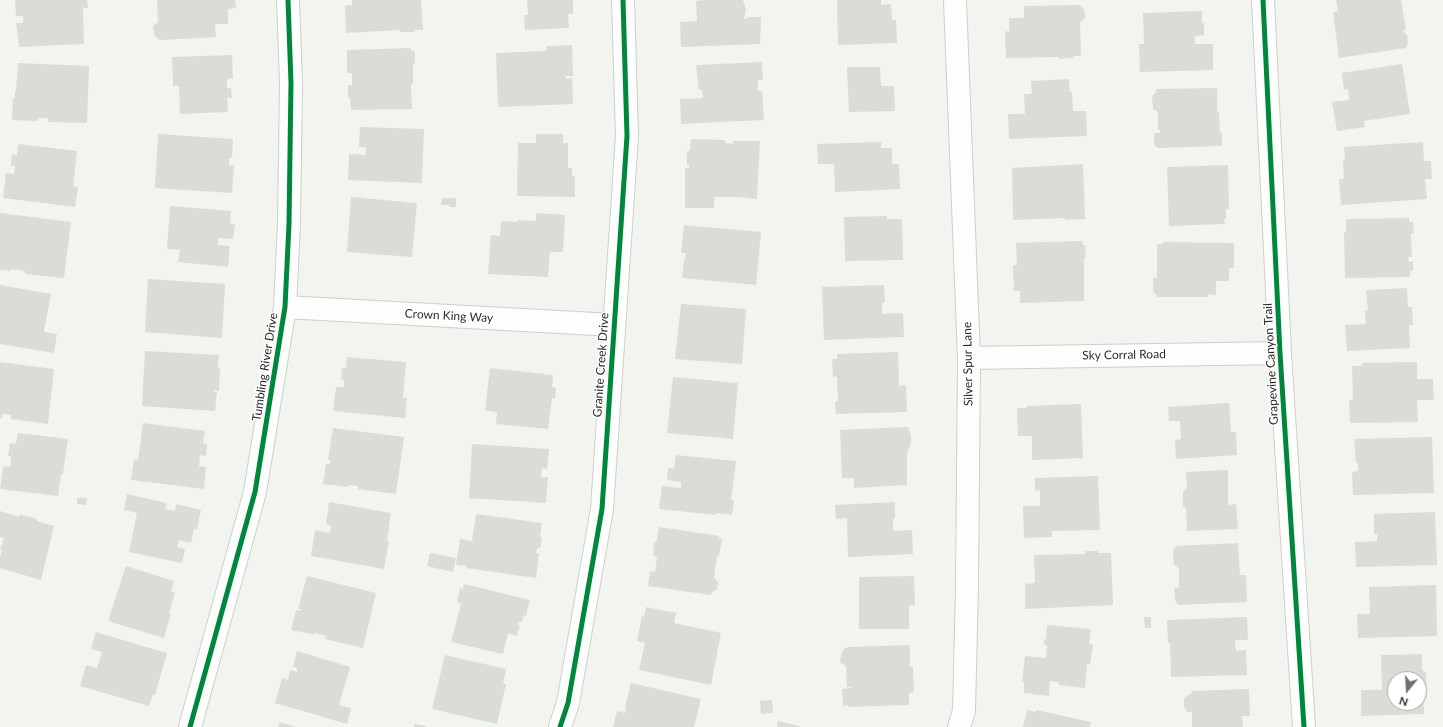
<!DOCTYPE html>
<style>
body{margin:0}
#map{position:relative;width:1443px;height:727px;overflow:hidden;background:#f2f4ef;font-family:Lato,sans-serif}
canvas{display:block}
.north{position:absolute;left:1387px;top:671px;width:40px;height:40px;box-sizing:border-box;background:#fff;border:1px solid #aaaaa9;border-radius:50%;rotate:198deg;font-size:11px;font-weight:700;line-height:16px;text-align:center;color:#2a2b28}
.north::after{content:'';display:block;margin:auto;width:14px;height:18px;background:#70716e;clip-path:polygon(50% 0,100% 100%,50% 72%,0 100%)}
</style>
<div id="map">
<canvas width="1443" height="727"></canvas>
<div class="north">N</div>
</div>
<script>
const context = document.querySelector('canvas').getContext('2d');
context.lineJoin = 'round';
function fill(path, color) {
  context.fillStyle = color;
  context.fill(path, 'evenodd');
}
function poly(rows) {
  const path = new Path2D();
  for (const r of rows) {
    path.moveTo(r[0], r[1]);
    for (let i = 2; i < r.length; i += 2) path.lineTo(r[i], r[i + 1]);
  }
  return path;
}
function strokePath(path, color, width, dash) {
  context.strokeStyle = color;
  context.lineWidth = width;
  context.lineCap = dash ? 'butt' : 'round';
  context.setLineDash(dash || []);
  context.stroke(path);
}
function write(font, color, halo, rows, align = 'center') {
  context.font = font + ' Lato,sans-serif';
  context.lineWidth = 3;
  context.setLineDash([]);
  context.textBaseline = 'middle';
  context.strokeStyle = halo;
  context.fillStyle = color;
  for (const [text, x, y, turn = 0] of rows) {
    context.save();
    context.translate(x, y);
    context.rotate((+turn || 0) * Math.PI / 180);
    context.textAlign = isNaN(turn) ? turn : align;
    if (halo) context.strokeText(text, 0, 0);
    context.fillText(text, 0, 0);
    context.restore();
  }
}
fill(poly([
 [15,0,87,0,88,8,83,8,84,44,19,47,16,23,23,23,23,16,16,16],
 [157,0,235,0,236,8,228,9,228,24,215,24,216,37,160,40,154,35,153,26,158,22],
 [352,0,421,0,423,30,414,30,415,32,400,32,400,30,346,33,345,6,352,5],
 [527,0,573,0,573,14,568,14,569,28,525,30,524,15,528,15],
 [703,0,743,0,746,10,744,19,747,19,747,17,761,17,760,44,681,47,680,22,697,21,696,1],
 [837,0,881,0,881,5,891,4,892,20,896,20,897,43,838,45],
 [1336,0,1401,0,1406,30,1402,30,1407,35,1408,43,1406,48,1339,58,1333,12,1338,11],
 [1079,5,1084,9,1085,18,1080,22,1081,56,1073,56,1073,58,1059,59,1059,57,1006,58,1005,31,1009,32,1009,18,1024,18,1024,6],
 [1202,11,1202,23,1204,23,1204,35,1195,36,1195,44,1213,44,1213,70,1140,72,1139,44,1144,44,1143,13],
 [572,45,573,76,566,76,566,79,572,78,573,104,498,107,496,53,546,51,546,46],
 [410,48,411,50,415,52,415,63,413,64,413,84,411,85,412,109,351,110,350,97,348,98,348,85,352,85,352,73,347,73,347,50],
 [232,55,233,78,227,79,227,88,231,88,232,98,227,98,228,112,180,114,179,86,173,86,172,57],
 [762,62,763,80,758,80,758,91,762,91,764,120,681,124,680,99,703,98,702,90,699,90,696,65],
 [18,63,89,66,87,123,48,122,48,118,38,118,37,121,12,120,13,98,15,98,15,91,16,91],
 [1402,64,1410,114,1364,121,1365,127,1337,131,1332,102,1349,100,1348,89,1344,90,1342,73],
 [847,67,880,67,881,86,894,86,895,111,849,112],
 [1069,79,1070,92,1072,92,1073,111,1086,111,1087,136,1009,139,1008,114,1025,114,1024,94,1032,94,1031,81],
 [1217,88,1217,112,1219,113,1220,133,1222,133,1222,146,1157,148,1154,144,1154,136,1155,133,1160,133,1160,130,1158,130,1158,112,1153,109,1152,96,1156,92,1156,89],
 [360,127,424,129,422,183,348,180,349,154,366,155,366,147,359,147],
 [158,134,233,139,232,158,229,158,229,165,234,165,232,193,155,188],
 [536,134,563,134,563,143,568,143,568,168,572,168,572,176,575,176,575,197,517,196,518,143,536,143],
 [691,139,725,140,725,143,733,144,733,141,760,141,757,199,735,197,714,197,714,208,685,208,685,168,689,168,689,165,687,165,687,151,690,151],
 [881,142,881,148,892,148,892,164,899,164,900,189,835,192,834,164,818,164,817,144],
 [1423,142,1424,161,1431,161,1432,179,1425,179,1427,199,1341,205,1339,179,1344,179,1343,160,1345,160,1344,147],
 [18,144,77,151,73,186,78,187,75,207,3,198,6,173,14,174,15,166,11,166,12,154,17,155],
 [1083,164,1085,219,1065,220,1065,218,1013,220,1012,168],
 [1228,165,1229,209,1226,209,1226,219,1224,219,1225,224,1169,226,1167,167],
 [351,197,417,203,412,257,347,252],
 [442,198,456,198,456,207,449,207,449,205,441,205],
 [170,206,231,211,230,224,235,224,233,239,218,238,218,245,230,246,228,267,178,262,180,250,167,249],
 [0,213,71,222,64,278,25,274,25,271,10,269,10,271,0,270],
 [536,213,565,215,563,252,550,252,548,277,488,274,491,235,500,236,501,221,518,222,518,220,536,221],
 [887,216,887,219,902,219,903,260,845,261,844,217],
 [1409,218,1409,222,1413,222,1414,233,1411,234,1412,257,1408,257,1409,262,1413,261,1413,271,1410,271,1410,277,1345,278,1344,232,1346,232,1346,219],
 [684,225,761,232,756,285,682,278,684,260,685,260,686,253,681,253],
 [1082,241,1083,245,1085,245,1086,257,1084,257,1084,301,1020,303,1020,291,1014,291,1013,265,1017,265,1016,243],
 [1163,242,1234,243,1234,268,1229,268,1229,281,1216,281,1216,295,1208,294,1208,297,1158,297,1153,291,1153,278,1157,278,1157,244,1163,244],
 [148,279,225,284,222,338,145,332],
 [0,285,51,294,44,332,57,334,54,353,0,344],
 [884,285,885,303,882,303,882,314,903,313,904,337,824,340,822,287],
 [1407,288,1408,307,1412,307,1413,325,1409,325,1410,348,1347,351,1345,325,1366,324,1365,310,1368,310,1366,290],
 [681,304,746,309,742,364,675,359],
 [145,351,219,355,218,368,220,368,219,391,214,390,214,392,217,392,215,411,142,406],
 [898,352,899,386,906,385,907,412,836,414,835,401,838,401,837,376,833,377,832,359,837,359,837,354],
 [347,357,406,362,403,398,407,398,405,418,333,411,336,387,344,387,344,380,341,379,342,368,346,368],
 [0,362,54,369,48,424,11,419,11,415,3,414,2,418,0,418],
 [1417,362,1417,379,1433,379,1434,400,1417,400,1418,422,1350,423,1349,400,1353,400,1352,366,1362,366,1363,363],
 [490,368,553,375,552,387,556,388,555,399,552,398,548,429,496,424,497,412,485,410],
 [673,377,738,383,733,439,667,433],
 [1229,403,1231,432,1236,432,1237,455,1176,459,1175,440,1181,439,1180,421,1169,421,1168,407],
 [1081,404,1083,458,1032,460,1032,436,1018,436,1017,408,1027,408,1027,406],
 [143,423,205,431,203,443,207,444,206,456,200,455,199,466,206,467,204,489,131,480,134,459,138,460],
 [908,427,911,436,911,444,907,452,907,485,854,488,854,478,842,478,840,430],
 [333,428,404,437,396,494,358,489,358,486,348,485,348,487,323,484,326,464,330,464,330,460,328,460],
 [18,433,68,439,63,474,61,474,58,496,0,489,3,466,10,467,11,456,8,456,10,443,16,444],
 [1432,437,1434,493,1353,495,1352,472,1358,471,1358,463,1356,463,1354,439],
 [472,444,549,449,547,469,542,468,541,477,548,477,546,503,469,498],
 [676,455,736,461,731,500,734,501,732,515,716,513,716,515,659,509,662,486,681,488,681,482,667,480,668,468,674,468],
 [1228,470,1228,505,1236,504,1238,529,1187,531,1186,508,1183,506,1183,492,1187,487,1186,472],
 [1098,476,1100,530,1052,531,1052,537,1024,538,1023,506,1040,506,1040,490,1035,491,1035,478],
 [127,494,167,503,165,509,175,511,176,504,201,510,197,529,194,529,191,543,179,540,177,547,185,549,182,563,129,552,137,513,124,510],
 [77,498,87,498,86,505,77,504],
 [329,502,391,513,387,541,389,541,384,569,311,556,315,530,330,533,331,526,326,524],
 [895,502,895,519,893,519,893,531,912,530,913,554,848,557,847,518,836,519,835,505],
 [0,511,19,517,20,514,37,519,37,521,54,526,41,580,0,568,0,558,2,550,0,550,4,538,0,537],
 [1435,512,1437,565,1356,567,1355,542,1377,541,1377,534,1374,534,1374,514],
 [476,514,542,523,540,536,542,539,541,547,537,549,536,553,539,553,536,578,466,568,467,566,456,565,460,539,472,541],
 [659,527,719,536,719,538,722,539,719,557,717,556,714,578,718,582,717,589,712,592,711,595,648,586,650,571,655,572,657,557,653,556,654,543,656,543],
 [1238,543,1240,575,1246,575,1247,602,1178,605,1175,600,1174,589,1179,587,1179,568,1174,565,1173,550,1176,546],
 [1086,551,1098,551,1098,553,1111,553,1113,605,1025,609,1025,584,1035,583,1034,555,1085,554],
 [430,553,456,558,453,572,427,566],
 [126,566,174,581,171,591,175,593,169,613,171,613,164,638,108,621],
 [307,576,376,593,363,648,325,639,326,636,315,633,315,635,291,630,296,610,300,611,301,609,298,609],
 [914,576,915,605,909,605,909,629,859,629,859,577],
 [464,584,530,600,526,616,524,615,522,622,519,622,518,625,520,625,517,636,508,633,503,654,451,642,461,604,457,602,460,588,463,589],
 [1436,585,1437,636,1358,638,1357,614,1370,614,1369,587],
 [646,607,676,613,674,623,721,633,711,685,639,670,645,643,637,641,642,616,644,617],
 [1144,617,1151,617,1151,628,1145,628],
 [1247,617,1248,640,1235,640,1236,651,1246,650,1247,675,1171,677,1170,643,1168,643,1167,620],
 [1047,625,1091,629,1089,644,1093,644,1090,665,1087,664,1085,688,1059,685,1059,682,1050,681,1049,696,1024,693,1024,682,1022,682,1025,656,1046,658,1047,645,1044,645,1044,639,1046,640],
 [96,632,167,653,155,695,153,694,149,706,80,686,86,665,97,668,102,652,91,649],
 [910,645,910,667,913,667,914,692,909,693,909,705,848,707,848,705,843,706,842,689,851,688,851,687,847,687,846,666,840,662,841,654,844,649,848,647],
 [297,651,350,667,339,705,351,708,347,724,275,703,282,678,288,680,290,670,297,672,297,668,293,667],
 [1422,654,1422,670,1426,673,1427,688,1423,690,1424,714,1361,716,1361,690,1382,690,1381,655],
 [1395,679,1419,679,1419,703,1395,703],
 [445,655,506,669,503,684,506,684,497,724,432,709],
 [631,683,701,699,694,727,613,727,617,711,625,713,626,707,625,707],
 [1249,689,1250,716,1242,716,1243,727,1192,727,1192,712,1187,712,1184,707,1184,699,1189,694,1192,693,1191,691],
 [772,700,773,713,761,714,760,701],
 [1027,710,1036,712,1036,710,1091,722,1090,727,1023,727],
 [778,721,800,726,800,727,777,727],
 [280,722,296,727,278,727],
 [414,724,426,726,426,727,414,727]
]), '#dbdcd8');
const street = poly([
 [955,0,969,358,967,587,964,711,959,727],
 [1263,0,1280,353,1304,727],
 [285,307,614,325],
 [969,358,1280,353],
 [190,727,255,492,285,307,289,224,291,83,288,0],
 [560,727,568,703,602,509,627,136,623,0]
]);
strokePath(street, '#cecfcb', 24);
strokePath(street, '#fdfdfd', 22);
strokePath(poly([
 [1263,0,1280,353,1304,727],
 [190,727,255,492,285,307,289,224,291,83,288,0],
 [560,727,568,703,602,509,627,136,623,0]
]), '#00873e', 5);
write('12px', '#2a2b28', '#fff', [
 ["Crown King Way",449,316,3],
 ["Sky Corral Road",1124,355,-1],
 ["Silver Spur Lane",968,364,-91],
 ["Grapevine Canyon Trail",1271,364,-93],
 ["Granite Creek Drive",601,365,-86],
 ["Tumbling River Drive",265,367,-81]
]);
</script>
